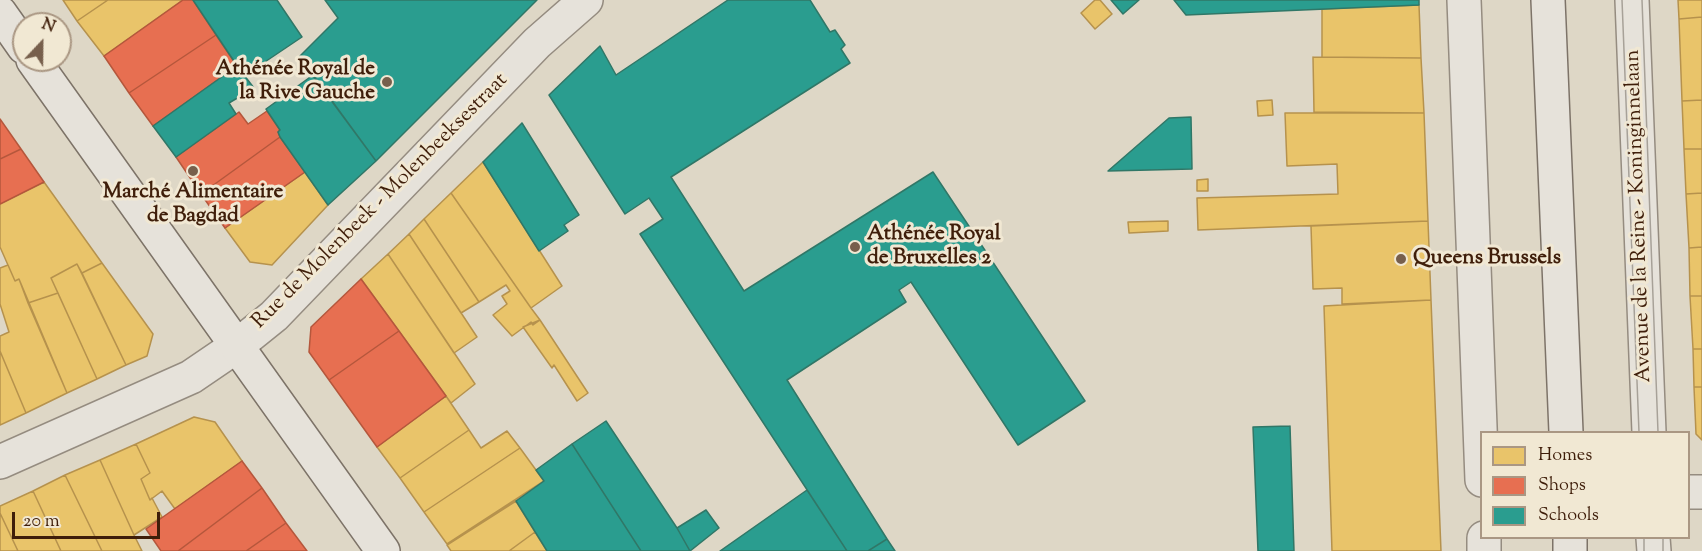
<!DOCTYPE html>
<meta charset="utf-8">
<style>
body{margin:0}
#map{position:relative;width:1702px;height:551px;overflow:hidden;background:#ded7c6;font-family:"Sorts Mill Goudy",serif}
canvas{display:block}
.legend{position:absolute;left:1480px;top:431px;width:210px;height:108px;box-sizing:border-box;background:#f1e8d3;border:2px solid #aa9783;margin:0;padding:8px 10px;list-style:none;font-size:18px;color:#3f1e0a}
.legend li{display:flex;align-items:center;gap:12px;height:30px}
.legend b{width:30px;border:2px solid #aa9783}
.north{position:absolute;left:12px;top:12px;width:60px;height:60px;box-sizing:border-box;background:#f1e8d3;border:2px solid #aa9783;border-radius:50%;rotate:22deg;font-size:16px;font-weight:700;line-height:24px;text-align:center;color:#3f1e0a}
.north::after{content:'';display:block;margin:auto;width:21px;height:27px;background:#775f4c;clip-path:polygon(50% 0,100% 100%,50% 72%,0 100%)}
.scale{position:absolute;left:12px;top:512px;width:148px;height:27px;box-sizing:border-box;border:3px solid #3f1e0a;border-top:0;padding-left:8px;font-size:18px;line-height:21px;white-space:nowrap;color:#3f1e0a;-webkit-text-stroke:4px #f1e8d3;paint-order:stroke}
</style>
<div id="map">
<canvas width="1702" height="551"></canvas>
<ul class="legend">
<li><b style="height:16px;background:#e9c46a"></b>Homes</li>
<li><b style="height:16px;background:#e76f51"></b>Shops</li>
<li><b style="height:16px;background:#2a9d8f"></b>Schools</li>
</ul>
<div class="north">N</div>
<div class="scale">20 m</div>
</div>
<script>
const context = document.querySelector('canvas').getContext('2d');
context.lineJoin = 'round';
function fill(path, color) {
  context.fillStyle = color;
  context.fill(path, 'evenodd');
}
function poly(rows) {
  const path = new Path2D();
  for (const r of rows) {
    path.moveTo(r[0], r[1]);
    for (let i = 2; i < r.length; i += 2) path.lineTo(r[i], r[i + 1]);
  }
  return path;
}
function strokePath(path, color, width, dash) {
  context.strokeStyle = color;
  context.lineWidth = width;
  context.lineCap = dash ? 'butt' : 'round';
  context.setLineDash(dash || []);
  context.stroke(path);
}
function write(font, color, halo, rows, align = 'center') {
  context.font = font + ' "Sorts Mill Goudy",serif';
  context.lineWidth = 6;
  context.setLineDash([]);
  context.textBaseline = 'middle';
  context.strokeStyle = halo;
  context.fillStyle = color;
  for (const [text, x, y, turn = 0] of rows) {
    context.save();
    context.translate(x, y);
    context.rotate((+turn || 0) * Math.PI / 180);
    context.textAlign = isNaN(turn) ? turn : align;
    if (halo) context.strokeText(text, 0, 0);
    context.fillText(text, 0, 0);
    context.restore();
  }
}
const homes = poly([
 [63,0,108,0,77,21,63,0],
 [108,0,183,0,104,56,77,21,108,0],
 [1095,0,1100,0,1112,14,1095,29,1081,13,1095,0],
 [1678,0,1702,0,1702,17,1679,19,1678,0],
 [1419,5,1421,58,1322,57,1322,9,1419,5],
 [1702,17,1702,100,1682,101,1679,19,1702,17],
 [1313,57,1421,58,1424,113,1314,112,1313,57],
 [1272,100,1273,115,1258,116,1257,101,1272,100],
 [1702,100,1702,149,1684,149,1682,101,1702,100],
 [1285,113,1424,113,1428,221,1198,230,1197,198,1338,194,1337,164,1287,166,1285,113],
 [1684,149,1702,149,1702,193,1686,194,1684,149],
 [483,162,562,286,531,308,451,193,483,162],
 [305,172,328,205,272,265,250,262,225,228,305,172],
 [1208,179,1208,191,1197,191,1197,180,1208,179],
 [44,182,102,263,82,273,77,264,51,278,58,293,28,303,19,279,15,281,0,247,0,204,44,182],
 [451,193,531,308,540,320,533,325,531,322,512,336,493,315,507,304,502,296,510,291,506,285,479,302,424,219,451,193],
 [1702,193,1702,247,1689,248,1686,194,1702,193],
 [424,219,479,302,461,313,409,234,424,219],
 [1168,221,1168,231,1129,233,1128,222,1168,221],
 [1428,221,1431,300,1342,304,1342,288,1313,289,1311,226,1428,221],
 [409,234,477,337,454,353,388,254,409,234],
 [1702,247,1702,296,1690,296,1689,248,1702,247],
 [388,254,475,384,451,403,361,279,388,254],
 [102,263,153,334,147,356,126,365,82,273,102,263],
 [77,264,126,365,97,379,51,278,77,264],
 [8,265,15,281,19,279,67,393,26,413,0,351,0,336,9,332,0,304,0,268,8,265],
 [58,293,97,379,67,393,28,303,58,293],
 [1690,296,1702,296,1702,349,1693,349,1690,296],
 [1431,300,1441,551,1332,551,1324,306,1431,300],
 [540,320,588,393,577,401,554,365,552,368,523,327,540,320],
 [1693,349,1702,349,1702,387,1694,387,1693,349],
 [0,351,26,413,0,425,0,351],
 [1694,387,1702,387,1702,440,1696,434,1694,387],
 [446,396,469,430,400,478,377,447,446,396],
 [194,417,215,422,242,461,175,509,162,491,150,500,141,479,150,473,136,444,194,417],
 [469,430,481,448,507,431,520,448,424,512,400,478,469,430],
 [136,444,150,473,141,479,150,500,152,498,162,517,134,535,100,460,136,444],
 [520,448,544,481,447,544,424,512,520,448],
 [100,460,134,535,142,551,102,551,65,475,100,460],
 [65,475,102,551,61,551,33,491,65,475],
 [33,491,61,551,18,551,0,513,0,506,33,491],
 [516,501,535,532,509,551,451,551,447,545,516,501],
 [0,513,18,551,0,551,0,513],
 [535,532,547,551,509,551,535,532]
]);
fill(homes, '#e9c46a');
strokePath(homes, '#b6924d', 1.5);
const shops = poly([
 [183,0,193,0,216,35,129,93,104,56,183,0],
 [216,35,237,66,153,126,129,93,216,35],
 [267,111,280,130,278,132,280,137,201,194,176,157,239,112,248,124,267,111],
 [0,119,21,149,0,159,0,119],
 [280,137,305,172,225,228,201,194,280,137],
 [21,149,44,182,0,204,0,159,21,149],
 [361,279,399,331,329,380,309,352,311,327,361,279],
 [399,331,446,396,377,447,329,380,399,331],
 [242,461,262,488,178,551,161,551,146,529,242,461],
 [262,488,286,523,246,551,178,551,262,488],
 [286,523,307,551,246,551,286,523]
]);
fill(shops, '#e76f51');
strokePath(shops, '#b5573c', 1.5);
const schools = poly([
 [193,0,277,0,302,37,244,76,193,0],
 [325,0,537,0,376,161,299,57,338,18,325,0],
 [728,0,810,0,830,32,835,30,845,45,841,49,850,63,671,177,744,291,933,172,1085,401,1018,445,911,282,899,290,906,302,787,380,887,539,868,551,847,551,640,234,663,219,649,198,625,214,549,95,600,46,616,75,728,0],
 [1111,0,1139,0,1123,14,1111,0],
 [1174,0,1419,0,1419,5,1186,15,1174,0],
 [237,66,254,88,229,103,236,114,176,157,153,126,237,66],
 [313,75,376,161,328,205,280,137,278,132,280,130,266,109,313,75],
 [1191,117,1192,169,1108,171,1169,118,1191,117],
 [522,123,579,215,564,225,568,231,539,251,483,162,522,123],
 [606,421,677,528,690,551,641,551,572,444,606,421],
 [1290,426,1294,551,1258,551,1253,427,1290,426],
 [572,444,641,551,547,551,516,501,544,481,536,470,572,444],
 [807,490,847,551,720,551,807,490],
 [706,510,719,528,690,551,677,528,706,510],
 [887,539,895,551,868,551,887,539]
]);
fill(schools, '#2a9d8f');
strokePath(schools, '#307767', 1.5);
const street = poly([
 [1464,0,1482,480],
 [1632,0,1649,432],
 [0,462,191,377,238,345,274,316,537,43,586,0],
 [1688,492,1702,492],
 [1484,538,1484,551],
 [1653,538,1654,551]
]);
const secondary = poly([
 [1548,0,1566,432],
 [0,13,24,47],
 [33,60,383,551],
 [1570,538,1570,551]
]);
strokePath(street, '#958c80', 36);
strokePath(secondary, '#7d7368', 36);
strokePath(street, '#e6e2da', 33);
strokePath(secondary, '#e6e2da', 33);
strokePath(poly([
 [1622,0,1639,432],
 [1642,0,1658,432],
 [1644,538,1644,551],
 [1663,538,1663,551]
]), '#a7a198', 1.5);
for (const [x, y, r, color] of [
 [387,82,6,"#775f4c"],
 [193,171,6,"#775f4c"],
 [855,247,6,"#775f4c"],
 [1401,259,6,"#775f4c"]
]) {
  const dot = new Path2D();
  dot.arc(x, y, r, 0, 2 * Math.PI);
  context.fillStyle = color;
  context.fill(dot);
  strokePath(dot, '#f1e8d3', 2);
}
write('bold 21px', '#3f1e0a', '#f1e8d3', [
 ["Athénée Royal de",375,70,"right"],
 ["la Rive Gauche",375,94,"right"],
 ["Marché Alimentaire",193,193,"center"],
 ["de Bagdad",193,217,"center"],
 ["Athénée Royal",867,235],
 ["de Bruxelles 2",867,259],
 ["Queens Brussels",1413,259]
], 'left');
write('21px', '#3f1e0a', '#f1e8d3', [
 ["Rue de Molenbeek - Molenbeeksestraat",381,202,-45],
 ["Avenue de la Reine - Koninginnelaan",1640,216,-92]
]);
</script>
